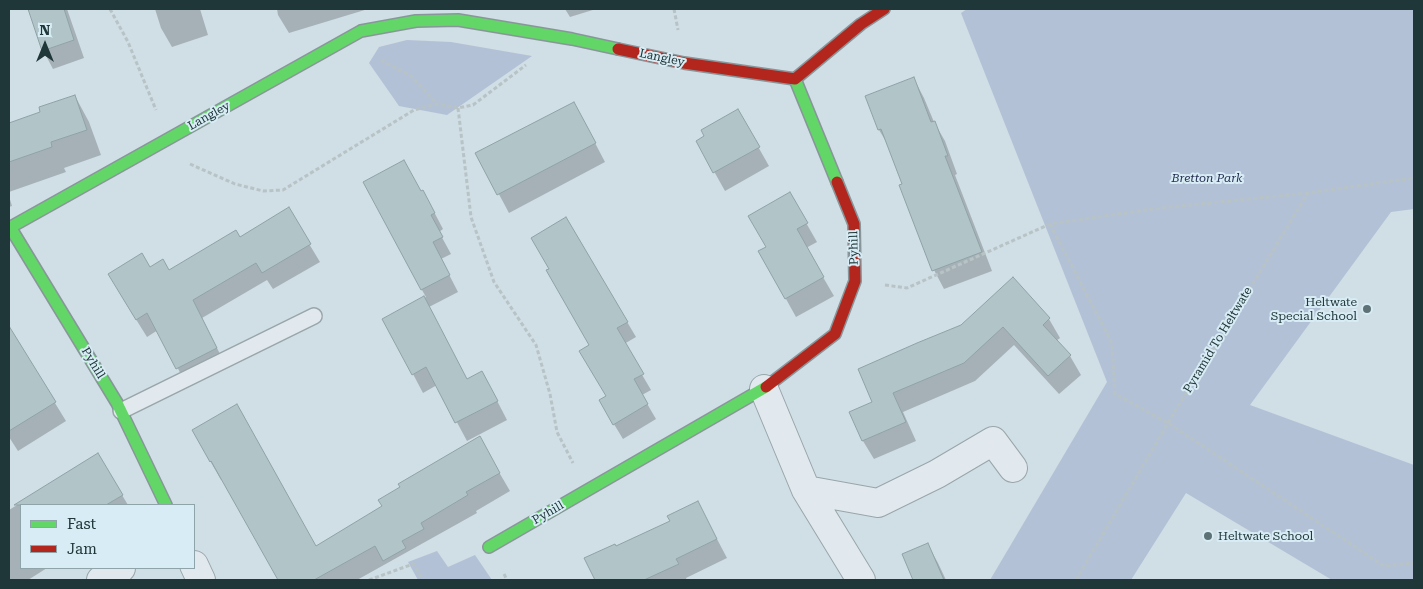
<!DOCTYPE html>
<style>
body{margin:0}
#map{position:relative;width:1423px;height:589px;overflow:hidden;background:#d0dee5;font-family:"Roboto Serif",serif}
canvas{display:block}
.frame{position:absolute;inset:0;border:10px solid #203739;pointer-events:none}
.legend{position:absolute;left:20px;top:504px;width:175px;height:65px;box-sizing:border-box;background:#d7ecf4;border:1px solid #8ea4a9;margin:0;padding:6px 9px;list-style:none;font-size:15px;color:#203739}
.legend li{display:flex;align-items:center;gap:10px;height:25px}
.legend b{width:25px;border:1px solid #8ea4a9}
.north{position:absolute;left:20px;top:20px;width:50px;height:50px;-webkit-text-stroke:4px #d7ecf4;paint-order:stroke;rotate:0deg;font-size:14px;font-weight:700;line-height:20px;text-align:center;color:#203739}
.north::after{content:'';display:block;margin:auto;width:18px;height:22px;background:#203739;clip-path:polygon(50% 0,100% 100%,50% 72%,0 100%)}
</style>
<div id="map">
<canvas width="1423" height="589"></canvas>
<div class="frame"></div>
<ul class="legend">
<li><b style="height:6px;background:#63d668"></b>Fast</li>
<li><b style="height:6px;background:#b3261e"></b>Jam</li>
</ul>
<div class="north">N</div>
</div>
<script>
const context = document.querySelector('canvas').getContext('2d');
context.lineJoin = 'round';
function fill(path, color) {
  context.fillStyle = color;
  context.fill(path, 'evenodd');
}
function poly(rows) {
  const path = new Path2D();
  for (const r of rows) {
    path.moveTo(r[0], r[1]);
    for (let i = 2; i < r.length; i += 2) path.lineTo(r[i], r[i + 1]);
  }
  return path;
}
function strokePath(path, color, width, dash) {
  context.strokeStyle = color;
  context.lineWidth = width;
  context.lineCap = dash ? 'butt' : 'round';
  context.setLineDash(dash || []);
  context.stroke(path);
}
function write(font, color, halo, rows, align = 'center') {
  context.font = font + ' "Roboto Serif",serif';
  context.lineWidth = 4;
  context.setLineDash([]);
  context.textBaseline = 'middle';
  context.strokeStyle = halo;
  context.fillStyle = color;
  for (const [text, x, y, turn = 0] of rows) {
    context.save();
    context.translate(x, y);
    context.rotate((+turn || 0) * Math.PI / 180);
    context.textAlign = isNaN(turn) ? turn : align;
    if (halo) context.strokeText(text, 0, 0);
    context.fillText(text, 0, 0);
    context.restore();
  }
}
fill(poly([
 [967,9,1414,9,1414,209,1391,212,1250,405,1414,465,1414,580,1332,580,1186,493,1131,580,990,580,1107,382,961,13],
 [407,40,451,42,532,56,447,115,399,106,369,63,379,47],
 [437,551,448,567,475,555,492,580,418,580,408,562]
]), '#b3c1d7');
fill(poly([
 [29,9,67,9,84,58,53,69,43,50],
 [155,9,200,9,208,35,172,47,161,28],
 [277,9,368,9,289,33,278,15],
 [565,9,596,9,570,17],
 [914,79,924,98,934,122,945,141,957,174,955,175,992,271,944,289,934,270,890,148,879,130,866,97],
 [75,96,89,122,101,155,64,168,66,172,9,192,9,124,42,113],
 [584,122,605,162,509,213,477,153],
 [748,129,769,166,725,191,697,141],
 [421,192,432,208,443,229,439,232,451,254,441,259,458,292,429,307,467,380,492,391,507,420,467,441,437,385,423,393,384,319,426,297,422,290],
 [789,193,817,242,806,248,834,296,796,317,760,252,768,248],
 [9,196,12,206,9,207],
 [288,209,320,262,273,289,267,280,202,318,226,366,187,386,158,330,147,337,119,292,149,269,169,272,239,238],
 [566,219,636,337,624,344,651,390,642,395,656,419,623,439,600,401,608,397,591,345,550,269],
 [1013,279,1049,319,1060,338,1056,341,1070,356,1081,375,1059,394,1014,345,975,381,903,412,916,441,874,459,863,441,873,403,962,326],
 [12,333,66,421,18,451,9,437,9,335],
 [193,431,315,547,384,507,479,438,510,491,476,511,477,513,357,580,279,580,222,479,221,480],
 [98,455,128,505,21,505,21,568,47,568,28,580,9,580,9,510],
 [698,503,727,558,686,578,687,580,596,580,586,559,615,548,671,522],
 [928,545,938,563,946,580,915,580,904,555]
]), '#0003');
const building = poly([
 [28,9,64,9,74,40,42,51,28,9],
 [914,77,931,122,935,121,948,156,945,156,982,252,932,271,899,185,902,184,881,129,878,130,865,96,914,77],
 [75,95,87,130,51,142,52,147,9,162,9,123,40,112,39,107,75,95],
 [574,102,596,143,497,195,475,153,574,102],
 [738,109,760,147,713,173,696,141,704,136,701,130,738,109],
 [404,160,421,191,423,190,435,213,431,215,443,237,433,242,450,275,421,290,363,182,404,160],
 [790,192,808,223,797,229,824,277,785,299,758,251,766,247,748,216,790,192],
 [289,207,311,244,262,273,256,263,193,300,217,348,176,369,147,313,136,320,108,274,142,253,150,267,163,259,169,270,236,230,240,237,289,207],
 [566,217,628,322,617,328,644,374,634,379,648,404,613,425,599,400,606,396,579,351,589,345,546,270,549,269,531,238,566,217],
 [1013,277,1050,318,1043,325,1071,355,1048,376,1003,327,964,363,893,393,906,422,862,441,849,412,872,402,858,369,917,343,961,325,1013,277],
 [424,296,467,379,482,371,498,401,455,423,426,367,412,375,382,319,424,296],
 [9,326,56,402,9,431,9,326],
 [237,404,316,546,382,506,378,500,400,487,398,484,480,436,500,473,466,492,468,495,421,523,424,529,402,541,406,548,383,561,375,546,314,580,278,580,211,461,210,462,192,430,237,404],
 [98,453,123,495,106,505,14,505,98,453],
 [698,501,717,539,676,559,679,564,644,580,595,580,584,558,615,544,616,546,670,521,667,516,698,501],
 [928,543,944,580,913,580,902,554,928,543]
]);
fill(building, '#b1c5c8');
strokePath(building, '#8fa2a5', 1);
const lane = poly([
 [121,411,314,316]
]);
const street = poly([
 [764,389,806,490,861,580],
 [806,490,878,503,937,474,993,441,1013,468],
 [194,565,201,580],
 [101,580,121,568]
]);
const fast = poly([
 [795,79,837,182],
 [10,227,117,403,166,505],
 [9,228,361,31,416,21,458,20,572,39,618,49],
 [489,547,766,387]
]);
const jam = poly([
 [618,49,684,63,795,79,861,24,884,9],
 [766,387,835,334,855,281,854,224,837,182]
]);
strokePath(lane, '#98a6aa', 18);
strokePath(street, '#98a6aa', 30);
strokePath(fast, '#88969a', 14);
strokePath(jam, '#88969a', 14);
strokePath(poly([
 [110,9,128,42,156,110],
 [674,9,678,30],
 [381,60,411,76,437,104],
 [458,108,471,217,494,282,536,345,550,394,557,432,573,463],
 [190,164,235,184,263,191,283,190,414,110,437,104,458,108,473,105,526,65],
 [1050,224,1112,343,1115,394,1168,423,1384,566,1414,563],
 [885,285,907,288,1050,224,1152,209,1308,193],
 [504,574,507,580],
 [369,580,413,564,423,580],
 [1076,580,1168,423,1308,193,1414,178]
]), '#b8c3c6', 3, [4, 2.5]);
strokePath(lane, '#e1e9ee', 15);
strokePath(street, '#e1e9ee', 28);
strokePath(fast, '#63d668', 11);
strokePath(jam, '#b3261e', 11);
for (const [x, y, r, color] of [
 [1367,309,5,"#5e7175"],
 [1208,536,5,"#5e7175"]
]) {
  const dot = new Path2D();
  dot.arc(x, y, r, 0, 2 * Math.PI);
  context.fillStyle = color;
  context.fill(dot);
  strokePath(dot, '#d7ecf4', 2);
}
write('12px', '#203739', '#d7ecf4', [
 ["Langley",662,58,12],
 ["Langley",209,116,-29],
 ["Pyhill",854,248,-91],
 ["Pyramid To Heltwate",1218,340,-59],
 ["Pyhill",93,363,59],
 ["Pyhill",548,513,-30]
]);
write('italic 12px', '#282f54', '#d7ecf4', [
 ["Bretton Park",1207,178]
]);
write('12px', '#203739', '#d7ecf4', [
 ["Heltwate",1357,302],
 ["Special School",1357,316],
 ["Heltwate School",1218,536,"left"]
], 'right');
</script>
